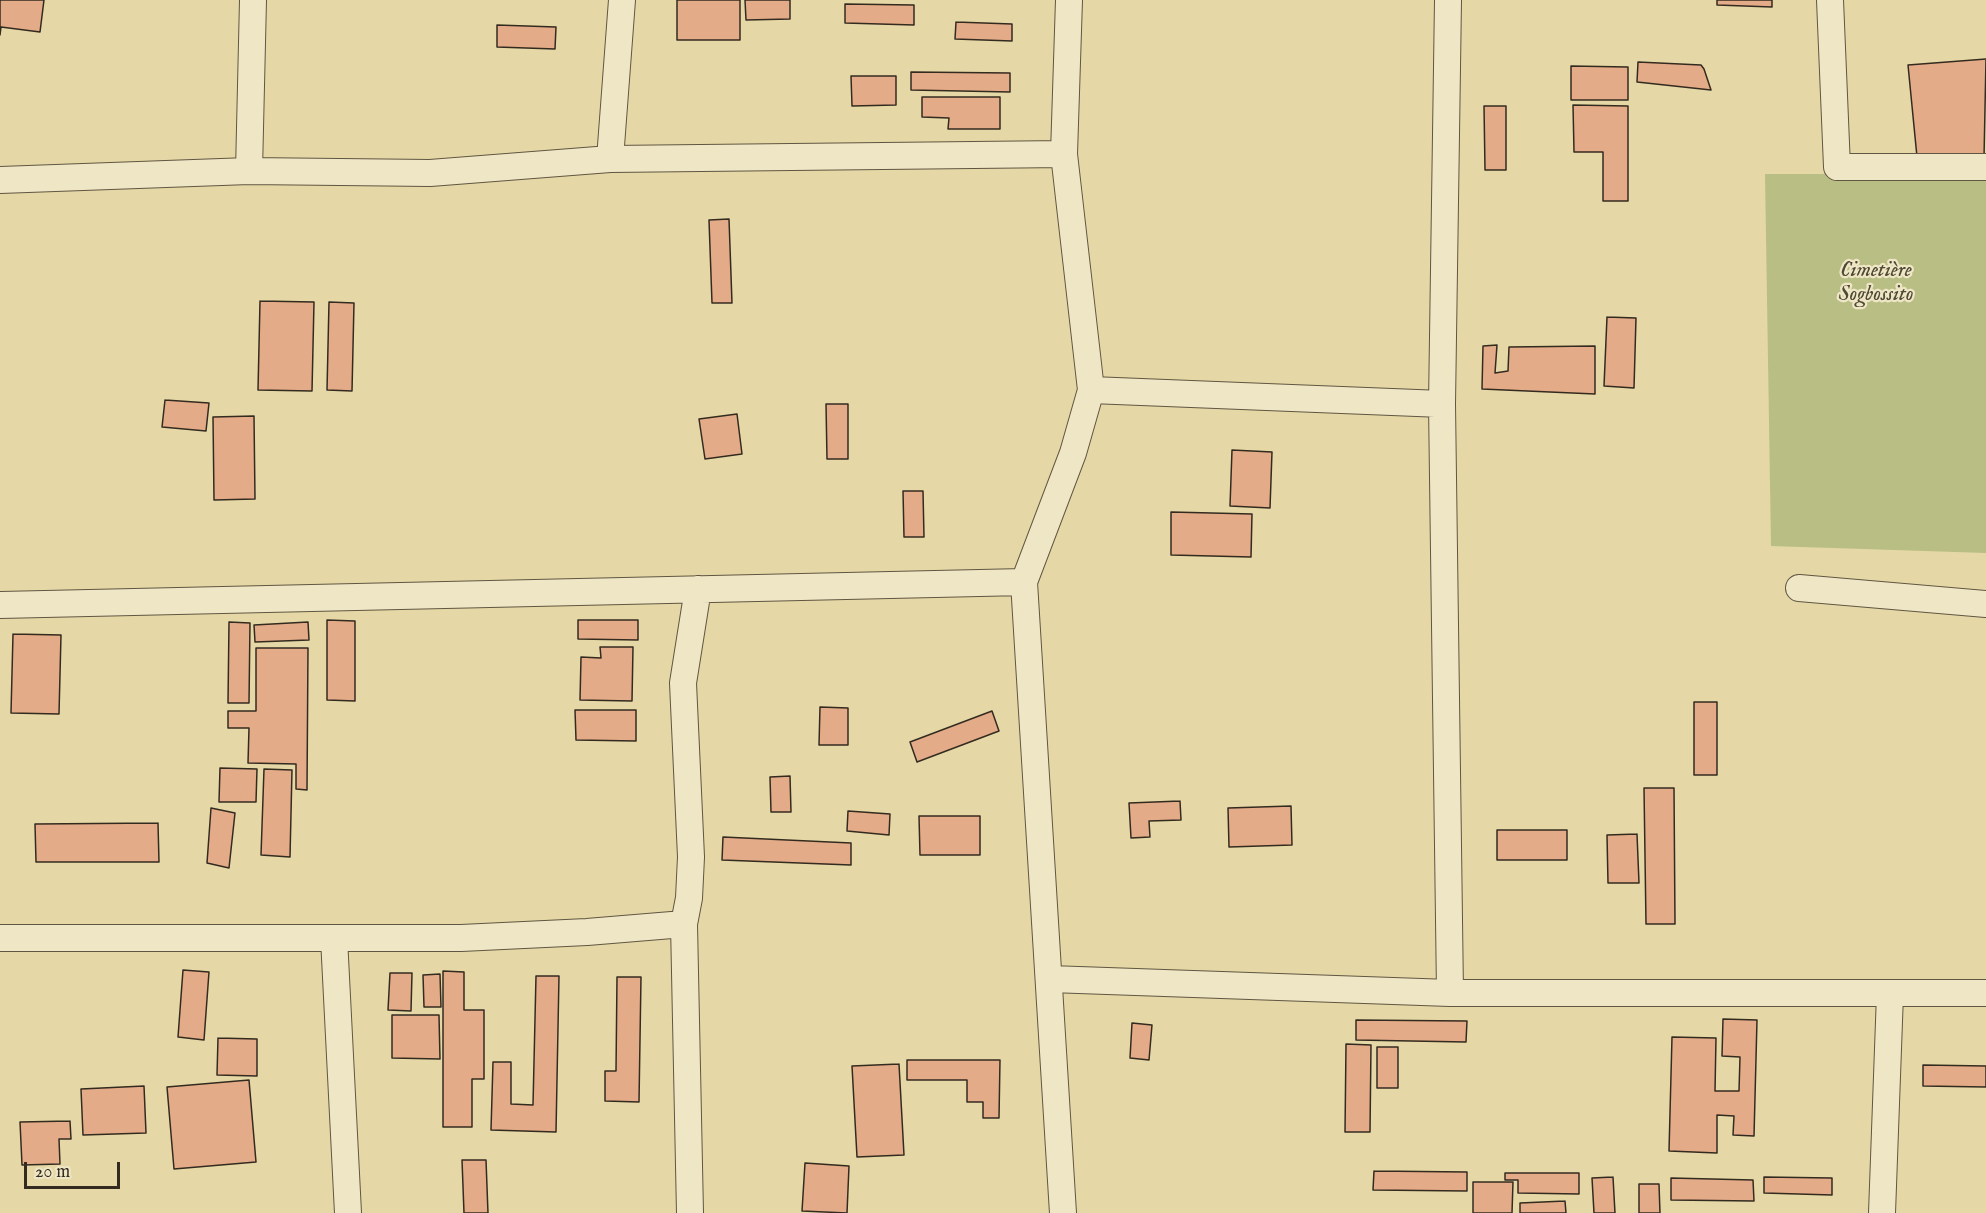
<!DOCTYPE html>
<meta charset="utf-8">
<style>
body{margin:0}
#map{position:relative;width:1986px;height:1213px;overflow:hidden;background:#e5d8a6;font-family:"IM FELL English",serif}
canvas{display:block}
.scale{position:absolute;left:24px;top:1162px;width:96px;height:27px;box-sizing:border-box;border:3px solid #342b20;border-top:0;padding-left:8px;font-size:18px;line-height:21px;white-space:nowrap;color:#342b20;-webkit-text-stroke:4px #eee6c5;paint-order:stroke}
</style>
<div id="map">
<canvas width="1986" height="1213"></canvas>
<div class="scale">20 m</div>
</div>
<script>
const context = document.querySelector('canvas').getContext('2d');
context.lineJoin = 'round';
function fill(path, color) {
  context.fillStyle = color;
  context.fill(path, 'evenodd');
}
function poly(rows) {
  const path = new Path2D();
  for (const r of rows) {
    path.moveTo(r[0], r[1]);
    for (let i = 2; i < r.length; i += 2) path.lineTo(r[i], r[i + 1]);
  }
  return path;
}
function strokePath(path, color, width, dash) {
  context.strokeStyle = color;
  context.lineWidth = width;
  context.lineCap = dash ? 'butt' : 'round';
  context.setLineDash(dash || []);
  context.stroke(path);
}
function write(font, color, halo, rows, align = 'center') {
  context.font = font + ' "IM FELL English",serif';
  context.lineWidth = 4.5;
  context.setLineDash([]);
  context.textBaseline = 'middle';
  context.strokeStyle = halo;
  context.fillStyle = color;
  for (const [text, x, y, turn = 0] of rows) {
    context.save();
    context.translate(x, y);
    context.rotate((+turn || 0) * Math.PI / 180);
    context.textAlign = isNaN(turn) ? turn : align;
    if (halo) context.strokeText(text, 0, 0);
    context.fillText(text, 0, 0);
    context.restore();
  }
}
fill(poly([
 [1765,174,1986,174,1986,553,1771,546]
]), '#b8be84');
const building = poly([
 [0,0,44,0,40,32,1,27,0,35,0,0],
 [677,0,740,0,740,40,677,40,677,0],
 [745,0,790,0,790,19,746,20,745,0],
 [1717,0,1772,0,1772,7,1717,5,1717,0],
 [845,4,914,5,914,25,845,23,845,4],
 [956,22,1012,24,1012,41,955,39,956,22],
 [497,25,556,27,555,49,497,47,497,25],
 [1986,59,1984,158,1917,157,1908,65,1986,59],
 [1638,62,1701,65,1704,69,1711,90,1637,82,1638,62],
 [1571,66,1628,67,1628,100,1571,100,1571,66],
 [911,72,1010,73,1010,92,911,90,911,72],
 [851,76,896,76,896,105,852,106,851,76],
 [922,97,1000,97,1000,129,948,129,949,118,922,117,922,97],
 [1573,105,1628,106,1628,201,1603,201,1603,152,1574,152,1573,105],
 [1484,106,1506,106,1506,170,1485,170,1484,106],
 [729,219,732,303,712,303,709,220,729,219],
 [260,301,314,302,312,391,258,390,260,301],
 [329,302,354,303,352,391,327,390,329,302],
 [1607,317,1636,318,1634,388,1604,386,1607,317],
 [1497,345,1495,373,1508,371,1509,347,1595,346,1595,394,1482,389,1483,346,1497,345],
 [165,400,209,403,206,431,162,427,165,400],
 [826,404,848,404,848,459,827,459,826,404],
 [737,414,742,454,705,459,699,419,737,414],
 [254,416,255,499,214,500,213,417,254,416],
 [1232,450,1272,452,1270,508,1230,506,1232,450],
 [903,491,923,491,924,537,904,537,903,491],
 [1171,512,1252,514,1251,557,1171,555,1171,512],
 [327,620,355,621,355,701,327,700,327,620],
 [578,620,638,620,638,640,578,639,578,620],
 [229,622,250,623,249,703,228,703,229,622],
 [308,622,309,640,255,642,254,625,308,622],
 [13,634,61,635,59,714,11,713,13,634],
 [600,647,633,647,632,701,580,700,581,657,601,658,600,647],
 [256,648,308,648,307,790,296,789,296,764,248,763,249,728,228,728,228,711,256,711,256,648],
 [1694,702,1717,702,1717,775,1694,775,1694,702],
 [820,707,848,708,848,745,819,745,820,707],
 [575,710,636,710,636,741,576,740,575,710],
 [992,711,999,731,917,762,910,742,992,711],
 [220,768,257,769,256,802,219,802,220,768],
 [264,769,292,770,290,857,261,855,264,769],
 [790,776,791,812,771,812,770,777,790,776],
 [1644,788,1674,788,1675,924,1646,924,1644,788],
 [1180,801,1181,820,1149,821,1150,837,1131,838,1129,803,1180,801],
 [1291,806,1292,845,1229,847,1228,808,1291,806],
 [211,808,235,813,229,868,207,863,211,808],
 [848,811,890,814,889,835,847,831,848,811],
 [919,816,980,816,980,855,920,855,919,816],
 [158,823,159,862,36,862,35,824,158,823],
 [1497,830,1567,830,1567,860,1497,860,1497,830],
 [1637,834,1639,883,1608,883,1607,835,1637,834],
 [723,837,851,843,851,865,722,860,723,837],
 [183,970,209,972,204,1040,178,1037,183,970],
 [443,971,464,972,464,1010,484,1010,484,1079,472,1079,472,1127,443,1127,443,971],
 [390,973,412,973,411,1011,388,1010,390,973],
 [440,974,441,1007,424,1007,423,975,440,974],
 [536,976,559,976,556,1132,491,1130,493,1062,511,1062,511,1104,533,1105,536,976],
 [617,977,641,977,639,1102,605,1101,605,1071,616,1071,617,977],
 [392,1015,439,1015,440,1059,392,1058,392,1015],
 [1723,1019,1757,1020,1754,1136,1733,1135,1734,1116,1717,1115,1717,1153,1669,1151,1672,1037,1716,1038,1715,1091,1739,1091,1740,1057,1722,1056,1723,1019],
 [1356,1020,1467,1021,1466,1042,1356,1040,1356,1020],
 [1132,1023,1152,1025,1149,1060,1130,1058,1132,1023],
 [218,1038,257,1039,257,1076,217,1075,218,1038],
 [1346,1044,1371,1045,1370,1132,1345,1132,1346,1044],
 [1377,1047,1398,1047,1398,1088,1377,1088,1377,1047],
 [907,1060,1000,1060,999,1118,983,1118,983,1102,967,1102,967,1080,907,1080,907,1060],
 [899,1064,904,1155,857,1157,852,1066,899,1064],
 [1923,1065,1986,1066,1986,1087,1923,1086,1923,1065],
 [249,1080,256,1162,174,1169,167,1087,249,1080],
 [144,1086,146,1133,83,1135,81,1089,144,1086],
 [70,1121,71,1139,59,1139,60,1164,22,1165,20,1122,70,1121],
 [462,1160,486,1160,488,1213,464,1213,462,1160],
 [805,1163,849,1166,847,1213,802,1211,805,1163],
 [1374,1171,1467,1172,1467,1191,1373,1190,1374,1171],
 [1505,1173,1579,1173,1579,1194,1518,1193,1518,1180,1505,1180,1505,1173],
 [1613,1177,1615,1213,1594,1213,1592,1178,1613,1177],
 [1764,1177,1832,1178,1832,1195,1764,1193,1764,1177],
 [1671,1178,1753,1180,1754,1201,1671,1200,1671,1178],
 [1473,1182,1513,1182,1512,1213,1473,1213,1473,1182],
 [1639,1184,1659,1184,1660,1213,1639,1213,1639,1184],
 [1565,1201,1566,1213,1520,1213,1520,1203,1565,1201]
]);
fill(building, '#e3ab87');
strokePath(building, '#342b20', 1.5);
const minor = poly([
 [1448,0,1442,404,1450,993],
 [1830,0,1837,167,1986,167],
 [610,159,622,0],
 [249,171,253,0],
 [0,180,249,171,430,173,610,159,1064,154],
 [1091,390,1442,404],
 [1799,588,1986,604],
 [0,605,1024,582],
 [684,924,690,1213],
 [0,938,461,938,587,932,684,924,689,898,691,857,683,683,698,589],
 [334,938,348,1213],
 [1050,979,1450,993,1986,993],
 [1063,1213,1024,582,1073,453,1091,390,1064,154,1069,0],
 [1882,1213,1890,994]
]);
strokePath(minor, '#605642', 28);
strokePath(minor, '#eee6c5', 26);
write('italic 21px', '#4e4834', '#eee6c5', [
 ["Cimetière",1876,272],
 ["Sogbossito",1876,296]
]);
</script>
